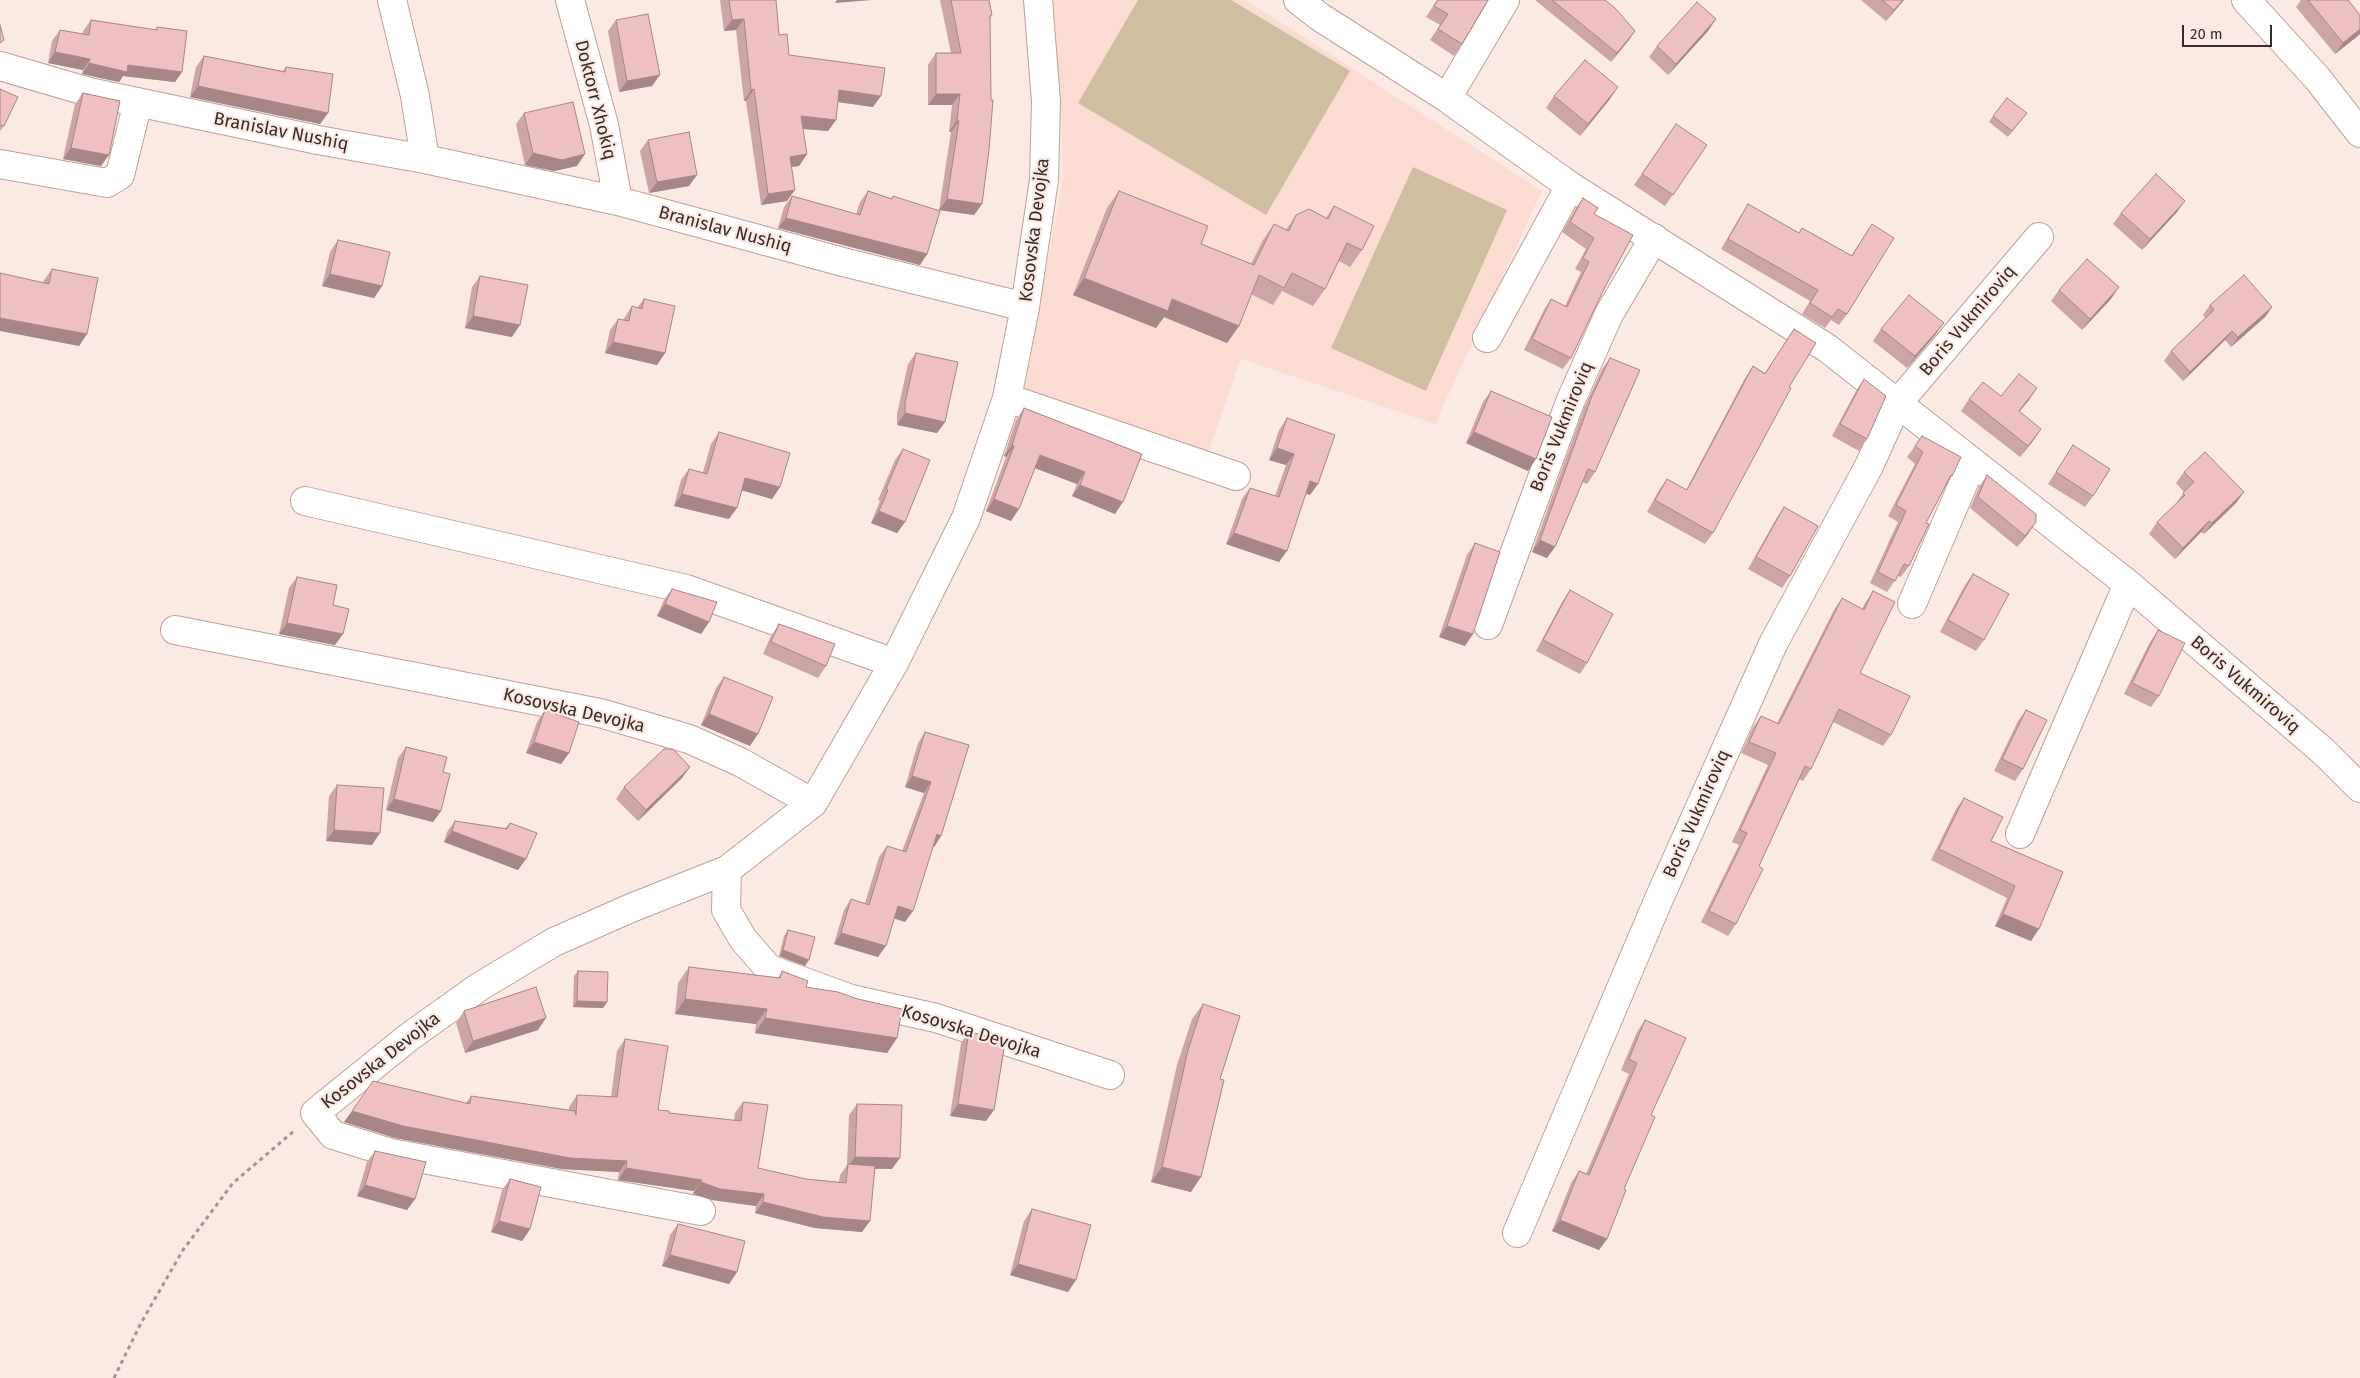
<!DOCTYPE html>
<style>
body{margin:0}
#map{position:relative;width:2360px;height:1378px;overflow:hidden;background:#fbe9e3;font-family:"Fira Sans",sans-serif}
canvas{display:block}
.scale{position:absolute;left:2182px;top:25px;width:90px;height:22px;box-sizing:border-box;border:2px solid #382c29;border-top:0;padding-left:6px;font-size:15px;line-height:18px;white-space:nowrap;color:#382c29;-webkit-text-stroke:4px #fbe9e3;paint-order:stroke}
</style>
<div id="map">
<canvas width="2360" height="1378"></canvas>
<div class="scale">20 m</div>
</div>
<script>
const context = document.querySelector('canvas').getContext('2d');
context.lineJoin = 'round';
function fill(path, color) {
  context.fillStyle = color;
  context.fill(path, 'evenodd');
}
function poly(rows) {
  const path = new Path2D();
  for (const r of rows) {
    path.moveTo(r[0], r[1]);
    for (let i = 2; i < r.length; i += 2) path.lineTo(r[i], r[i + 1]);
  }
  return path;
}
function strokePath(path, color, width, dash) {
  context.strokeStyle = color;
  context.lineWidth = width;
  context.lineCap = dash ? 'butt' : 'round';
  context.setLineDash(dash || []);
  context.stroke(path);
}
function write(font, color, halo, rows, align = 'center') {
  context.font = font + ' "Fira Sans",sans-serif';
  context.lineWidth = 4.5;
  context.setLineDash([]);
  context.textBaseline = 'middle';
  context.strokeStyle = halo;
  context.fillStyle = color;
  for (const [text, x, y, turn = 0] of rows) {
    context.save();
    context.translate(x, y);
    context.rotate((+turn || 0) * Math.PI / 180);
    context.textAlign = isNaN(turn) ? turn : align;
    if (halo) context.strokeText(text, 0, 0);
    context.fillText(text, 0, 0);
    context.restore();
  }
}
fill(poly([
 [1051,0,1246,0,1542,191,1435,424,1241,359,1203,467,1024,393,1063,176,1061,106]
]), '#fbdcd2');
fill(poly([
 [1138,0,1231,0,1350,71,1266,215,1078,103],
 [1413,167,1507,210,1426,391,1331,348]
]), '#d0bea0');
const street = poly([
 [392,0,415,96,425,159],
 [570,0,604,125,618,201],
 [1298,0,1320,17,1447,98,1570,186,1827,348,2128,584,2324,752,2360,788],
 [2246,0,2317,78,2360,133],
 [0,66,89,92,318,140,425,159,618,201,843,262,1025,307],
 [1447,98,1505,0],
 [0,164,107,183,120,175,138,102],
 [1487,338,1570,186],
 [1007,398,1236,476],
 [305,501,686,589,894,663],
 [1912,604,1972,463],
 [1488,625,1570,402,1609,314,1654,238],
 [175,630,600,713,689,739,740,762,813,803],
 [2020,834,2128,584],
 [727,870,726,910,743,939,769,969,851,999,936,1018,1110,1075],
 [701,1211,391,1153,333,1135,315,1113,409,1037,479,987,554,942,631,908,727,870,813,803,894,663,966,518,1007,398,1025,307,1044,180,1046,101,1038,0],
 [1517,1233,1658,901,1773,644,1869,466,1897,404,2039,237]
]);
strokePath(street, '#bfa299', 30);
strokePath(poly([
 [114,1378,141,1323,183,1250,233,1183,294,1131]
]), '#a3948f', 3, [4, 4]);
strokePath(street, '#fff', 28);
fill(poly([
 [720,0,776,0,779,35,789,55,873,107,838,102,836,120,828,131,803,129,807,154,799,166,792,167,787,201,761,205,746,101,744,101,736,30,724,31],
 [940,0,989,0,992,15,990,18,982,204,974,215,939,210,951,132,949,132,952,105,928,105,928,65,936,53,951,53],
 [1437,0,1488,0,1462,44,1454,56,1430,40,1440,25,1426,17],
 [1535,0,1605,0,1635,31,1611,62],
 [1861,0,1904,0,1886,21],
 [2301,0,2348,0,2359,35,2335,54,2296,7],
 [1716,19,1708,31,1668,75,1649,57,1657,46],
 [91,20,155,30,157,27,182,72,175,82,123,76,119,82,82,74,83,70,48,63,52,41,60,30,83,34,83,31],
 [616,20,652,86,619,92,608,31],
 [204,56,283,71,286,67,328,113,320,124,190,97,196,67],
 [0,89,4,126,0,131],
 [83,93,101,166,63,159,75,104],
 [1554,96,1610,99,1580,136,1546,108],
 [524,113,577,166,554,171,525,165,516,124],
 [2027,113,2008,137,1989,122,1993,116],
 [1676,124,1707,145,1665,206,1634,185],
 [648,140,689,186,649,193,640,151],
 [868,191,891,199,893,196,927,254,920,265,778,228,784,207,792,196,856,214,860,202],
 [1119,191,1201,244,1251,264,1263,240,1274,224,1286,230,1296,215,1326,218,1334,206,1362,250,1350,267,1339,261,1325,289,1313,306,1282,291,1273,305,1251,294,1239,326,1227,343,1164,317,1156,328,1073,295,1107,208],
 [1583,198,1594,214,1605,287,1571,358,1563,369,1524,350,1544,310,1551,299,1565,306,1581,272,1575,269,1586,249,1562,232,1576,208],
 [1748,204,1799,233,1802,228,1851,256,1872,224,1847,314,1839,325,1831,320,1825,328,1802,314,1810,301,1721,249,1741,215],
 [2177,212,2142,250,2113,224,2121,213],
 [338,240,382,286,374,298,322,286,330,252],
 [52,269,87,334,79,346,43,283,44,280],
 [480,276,512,337,465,328,472,287],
 [2059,290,2111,299,2082,330,2051,301],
 [644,299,665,353,657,365,605,353,610,330,618,319,623,320,632,306,637,308],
 [2210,305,2272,307,2265,317,2231,347,2225,340,2183,381,2164,361,2171,351,2205,318,2203,315],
 [1794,329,1789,387,1713,533,1705,544,1647,512,1659,490,1667,479,1686,490,1745,378,1753,366,1765,373],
 [1881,329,1936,334,1907,368,1873,341],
 [916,353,945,422,937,433,897,425,897,414,908,364],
 [1610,358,1595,472,1587,484,1582,482,1547,558,1532,552,1584,408,1602,369],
 [1864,379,1867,439,1859,451,1832,436,1856,391],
 [1491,391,1528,471,1466,443,1483,402],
 [2001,396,2029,400,2019,411,2033,441,2020,457,1961,411,1969,399],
 [1024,408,1142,454,1115,514,1072,496,1077,484,1035,468,1011,521,986,511,1006,457,1004,456,1016,420],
 [1287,418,1310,495,1306,494,1279,562,1226,544,1242,499,1250,488,1275,496,1286,465,1269,460,1279,430],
 [719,432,780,487,772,499,742,490,729,519,674,506,681,480,689,469,703,472,711,444],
 [1922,436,1952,476,1944,488,1926,523,1909,566,1901,577,1898,576,1887,592,1870,583,1898,522,1888,516,1915,464,1907,457],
 [2073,445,2093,496,2085,507,2048,484],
 [903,449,905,522,897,533,871,523,880,501,878,500,895,460],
 [2184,472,2244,492,2236,503,2204,534,2201,532,2175,559,2149,534,2157,522,2175,505,2184,492,2176,483],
 [1987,475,2028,534,2017,547,1970,508,1979,487],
 [1784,507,1790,576,1782,588,1748,569,1776,519],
 [1475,543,1465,646,1439,637,1467,555],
 [1973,574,1984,640,1976,651,1940,632,1965,585],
 [297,577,333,605,335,645,279,634,289,588],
 [672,589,709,622,701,634,657,616,664,600],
 [1570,590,1587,663,1580,674,1536,651,1562,602],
 [1873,591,1860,673,1891,735,1883,746,1833,722,1811,769,1803,781,1799,779,1759,866,1736,924,1728,936,1701,922,1739,845,1732,842,1768,765,1741,753,1753,727,1761,716,1777,723,1834,610,1842,598,1862,609,1865,603],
 [779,624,826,666,818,678,763,654,771,636],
 [2158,630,2159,696,2151,707,2124,694,2150,642],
 [724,677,750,746,701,725,716,688],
 [545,710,569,753,561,764,526,753,537,722],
 [2026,710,2023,769,2015,781,1994,771,2018,721],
 [925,732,941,836,934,847,933,847,905,922,894,918,878,957,834,944,844,910,851,899,865,903,879,857,887,846,902,851,924,793,905,787,918,743],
 [406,747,443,772,441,811,433,822,386,810,398,758],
 [682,778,638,821,616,799,624,787],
 [337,785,372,845,326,841,329,796],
 [1964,798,1991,841,2063,872,2031,941,1995,926,2007,898,1931,860,1956,809],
 [455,821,505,828,510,823,518,870,444,842,447,832],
 [788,930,805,966,779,956,784,936],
 [689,967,778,978,782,971,806,987,897,1038,887,1053,755,1033,756,1024,675,1014,678,983],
 [578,971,607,1002,603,1008,573,1007,574,976],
 [1203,1004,1191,1192,1151,1182,1177,1065,1192,1019],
 [464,1011,538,1030,465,1053,456,1023],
 [1645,1020,1651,1115,1624,1189,1607,1239,1599,1250,1552,1231,1571,1183,1579,1171,1586,1174,1629,1074,1621,1070,1637,1032],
 [969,1031,986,1121,950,1116,961,1043],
 [625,1039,658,1110,669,1113,734,1121,735,1113,743,1102,758,1168,806,1179,839,1182,840,1175,847,1165,849,1115,857,1104,892,1169,874,1169,862,1232,815,1228,755,1213,756,1206,712,1200,693,1194,694,1191,618,1180,619,1172,562,1169,395,1138,344,1122,466,1103,471,1096,569,1110,569,1107,577,1095,611,1097,617,1051],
 [375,1151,415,1199,407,1210,357,1196,367,1162],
 [510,1179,530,1229,522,1241,491,1232,502,1190],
 [1032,1209,1068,1292,1010,1275,1024,1221],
 [678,1224,737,1272,729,1284,662,1266,670,1235]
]), '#cea5a6');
fill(poly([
 [837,0,872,0,835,3],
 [1903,0,1904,0,1886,21,1894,10],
 [744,19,736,30,724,31,732,20],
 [1716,19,1708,31,1668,75,1676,64],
 [2360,29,2360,34,2359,35,2335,54,2343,43],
 [1635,31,1629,40,1611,62,1617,53],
 [55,52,90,59,83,70,48,63],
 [89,63,128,65,182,72,175,82,123,76,119,82,82,74],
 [660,75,652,86,619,92,627,81],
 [198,86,328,113,320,124,190,97],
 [1618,87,1610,99,1580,136,1588,124],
 [754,89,746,101,744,101,751,90],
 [839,90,881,96,873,107,831,101],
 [936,94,960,94,952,105,928,105],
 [801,116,836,120,828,131,793,128],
 [957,120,959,121,951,132,949,132],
 [71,148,109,155,101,166,63,159],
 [533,153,585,154,577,166,554,171,525,165],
 [807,154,799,166,783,168,790,157],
 [697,175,689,186,649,193,657,182],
 [795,190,787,201,761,205,768,194],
 [947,199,982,204,974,215,939,210],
 [2185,201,2177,212,2142,250,2150,239],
 [786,218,927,254,920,265,778,228],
 [330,274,382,286,374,298,322,286],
 [1084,278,1172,299,1239,326,1227,343,1164,317,1156,328,1073,295],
 [2119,287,2111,299,2082,330,2090,319],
 [2272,307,2265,317,2231,347,2238,337],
 [473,316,520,325,512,337,465,328],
 [0,318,87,334,79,346,0,331],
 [1944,323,1936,334,1907,368,1915,356],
 [2232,331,2225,340,2183,381,2190,372],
 [613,342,665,353,657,365,605,353],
 [2037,388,2029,400,2011,422,2019,411],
 [905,413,945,422,937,433,897,425],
 [2041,429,2033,441,2020,457,2028,446],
 [1474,432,1536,459,1528,471,1466,443],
 [1012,445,1014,446,1006,457,1004,456],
 [1277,448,1294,454,1286,465,1269,460],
 [1040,455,1085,472,1077,484,1032,467],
 [745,478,780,487,772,499,737,489],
 [1310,481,1318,484,1310,495,1302,492],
 [1080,485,1123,502,1115,514,1072,496],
 [2244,492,2236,503,2204,534,2212,523],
 [682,494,737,508,729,519,674,506],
 [994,499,1019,509,1011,521,986,511],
 [879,511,905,522,897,533,871,523],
 [2209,521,2201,532,2175,559,2183,548],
 [2036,522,2028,534,2017,547,2025,536],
 [1234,533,1287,551,1279,562,1226,544],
 [1540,540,1555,547,1547,558,1532,552],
 [665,604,709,622,701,634,657,616],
 [287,623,343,634,335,645,279,634],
 [1447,626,1473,634,1465,646,1439,637],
 [709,714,758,734,750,746,701,725],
 [534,742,569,753,561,764,526,753],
 [690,767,682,778,638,821,646,810],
 [912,776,931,782,924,793,905,787],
 [394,799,441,811,433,822,386,810],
 [334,830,380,833,372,845,326,841],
 [452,831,526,859,518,870,444,842],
 [937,834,941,836,934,847,929,845],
 [898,906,913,911,905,922,890,917],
 [2003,914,2039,929,2031,941,1995,926],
 [841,933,886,946,878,957,834,944],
 [783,950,809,960,805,966,779,956],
 [685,999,767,1009,756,1024,675,1014],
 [577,1001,607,1002,603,1008,573,1007],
 [546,1018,538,1030,465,1053,473,1041],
 [765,1018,897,1038,887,1053,755,1033],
 [958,1104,994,1110,986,1121,950,1116],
 [352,1111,627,1161,619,1172,562,1169,395,1138,344,1122],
 [855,1157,900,1158,892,1169,847,1168],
 [1162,1167,1201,1177,1191,1192,1151,1182],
 [626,1168,702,1180,694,1191,618,1180],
 [701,1182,764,1194,756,1206,712,1200,693,1194],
 [365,1185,415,1199,407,1210,357,1196],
 [763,1202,870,1221,862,1232,815,1228,755,1213],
 [1560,1220,1607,1239,1599,1250,1552,1231],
 [499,1221,530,1229,522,1241,491,1232],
 [670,1255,737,1272,729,1284,662,1266],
 [1018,1264,1076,1280,1068,1292,1010,1275]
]), '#a78687');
const building = poly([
 [729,0,776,0,779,35,787,34,789,55,885,68,881,96,839,90,836,120,801,116,807,154,790,157,795,190,768,194,754,89,751,90,744,19,732,20,729,0],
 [951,0,989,0,992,15,990,16,991,100,993,100,989,150,982,204,947,199,959,121,957,120,960,94,936,94,936,53,961,53,951,0],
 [1438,0,1488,0,1462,44,1438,29,1448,14,1434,6,1438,0],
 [1552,0,1605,0,1615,8,1635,31,1617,53,1552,0],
 [1882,0,1903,0,1894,10,1882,0],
 [2308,0,2348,0,2360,15,2360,29,2343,43,2308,0],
 [1697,2,1716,19,1676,64,1657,46,1697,2],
 [648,14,660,75,627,81,616,20,648,14],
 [91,20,157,30,157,27,187,31,182,72,128,65,127,72,89,63,90,59,55,52,60,30,89,35,91,20],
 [0,25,4,40,0,43,0,25],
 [204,56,285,72,286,67,333,74,328,113,198,86,204,56],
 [1585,60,1618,87,1588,124,1554,96,1585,60],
 [0,89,18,97,4,126,0,125,0,89],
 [83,93,120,101,109,155,71,148,83,93],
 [2007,98,2027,113,2012,131,1993,116,2007,98],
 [573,102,585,154,562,160,533,153,524,113,573,102],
 [1676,124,1707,145,1673,195,1642,174,1676,124],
 [689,132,697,175,657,182,648,140,689,132],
 [2156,174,2185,201,2150,239,2121,213,2156,174],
 [868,191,892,199,893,196,940,211,927,254,786,218,792,196,860,215,868,191],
 [1119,191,1208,226,1201,244,1254,265,1274,224,1289,231,1296,215,1309,209,1328,219,1334,206,1374,226,1362,250,1347,243,1325,289,1292,273,1284,288,1259,275,1239,326,1172,299,1168,311,1084,278,1119,191],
 [1583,198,1598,208,1594,214,1633,235,1605,287,1571,358,1532,339,1551,299,1567,307,1589,262,1583,258,1594,238,1570,222,1583,198],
 [1748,204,1799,233,1802,228,1852,256,1872,224,1894,238,1847,314,1838,309,1832,317,1810,303,1818,290,1728,239,1748,204],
 [338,240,390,252,382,286,330,274,338,240],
 [2087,259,2119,287,2090,319,2059,290,2087,259],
 [52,269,98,278,87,334,0,318,0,319,0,273,49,284,52,269],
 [2244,275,2272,307,2238,337,2232,331,2190,372,2171,351,2214,310,2210,305,2244,275],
 [480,276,528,285,520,325,473,316,480,276],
 [1909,295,1944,323,1915,356,1881,329,1909,295],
 [644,299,675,306,665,353,613,342,618,319,629,321,632,306,642,309,644,299],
 [1794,329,1816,343,1789,387,1791,388,1713,533,1655,500,1667,479,1687,490,1753,366,1765,374,1794,329],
 [916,353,958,362,945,422,905,413,905,403,916,353],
 [1610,358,1640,370,1595,472,1588,469,1555,547,1540,540,1592,396,1610,358],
 [2019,374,2037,388,2019,411,2041,429,2028,446,1969,399,1983,382,2001,396,2019,374],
 [1864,379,1886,396,1867,439,1840,424,1864,379],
 [1491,391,1552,417,1536,459,1474,432,1491,391],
 [1024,408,1142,454,1123,502,1080,485,1085,472,1040,455,1019,509,994,499,1014,446,1012,445,1024,408],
 [1287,418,1335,435,1318,484,1310,481,1287,551,1234,533,1250,488,1279,497,1294,454,1277,448,1287,418],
 [719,432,790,453,780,487,745,478,737,508,682,494,689,469,707,474,719,432],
 [1922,436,1961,457,1952,476,1951,475,1926,523,1929,524,1909,566,1904,564,1895,581,1878,572,1906,511,1896,505,1923,452,1915,446,1922,436],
 [2073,445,2110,469,2093,496,2056,472,2073,445],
 [903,449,930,460,905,522,879,511,888,490,886,489,903,449],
 [2205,452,2244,492,2212,523,2209,521,2183,548,2157,522,2185,495,2183,493,2194,482,2184,472,2205,452],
 [1987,475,2036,514,2036,522,2025,536,1978,497,1987,475],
 [1784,507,1818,526,1790,576,1756,557,1784,507],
 [1475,543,1500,552,1473,634,1447,626,1475,543],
 [1973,574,2009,594,1984,640,1948,620,1973,574],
 [297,577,337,585,333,605,349,609,343,634,287,623,297,577],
 [672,589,717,602,709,622,665,604,672,589],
 [1570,590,1613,614,1587,663,1543,640,1570,590],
 [1873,591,1895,602,1860,673,1910,696,1891,735,1839,709,1811,769,1805,766,1759,866,1763,869,1736,924,1709,911,1747,833,1740,830,1776,753,1749,742,1761,716,1779,724,1842,598,1864,610,1873,591],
 [779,624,835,644,826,666,771,642,779,624],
 [2158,630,2185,643,2159,696,2132,683,2158,630],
 [724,677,773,697,758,734,709,714,724,677],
 [545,710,579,722,569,753,534,742,545,710],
 [2026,710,2047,720,2023,769,2002,759,2026,710],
 [925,732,969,745,941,836,937,834,913,911,898,906,886,946,841,933,851,899,869,905,887,846,906,852,931,782,912,776,925,732],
 [406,747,447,757,443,772,450,774,441,811,394,799,406,747],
 [664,749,673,749,690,767,646,810,624,787,664,749],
 [337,785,384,788,380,833,334,830,337,785],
 [1964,798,2003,817,1991,841,2063,872,2039,929,2003,914,2015,886,1939,849,1964,798],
 [455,821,507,829,510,823,537,833,526,859,452,831,455,821],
 [788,930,815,937,809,960,783,950,788,930],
 [689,967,780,978,782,971,808,981,806,987,838,992,858,999,902,1009,897,1038,765,1018,767,1009,685,999,689,967],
 [578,971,608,972,607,1002,577,1001,578,971],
 [536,987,546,1018,473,1041,464,1011,536,987],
 [1203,1004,1240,1016,1220,1079,1224,1080,1201,1177,1162,1167,1188,1050,1203,1004],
 [1645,1020,1686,1038,1651,1115,1655,1117,1624,1189,1626,1190,1607,1239,1560,1220,1579,1171,1589,1175,1637,1063,1629,1059,1645,1020],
 [969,1031,1005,1043,994,1110,958,1104,969,1031],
 [625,1039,668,1046,658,1110,669,1111,669,1113,741,1121,743,1102,768,1105,758,1168,806,1179,846,1183,848,1164,875,1166,870,1221,823,1217,763,1202,764,1194,720,1189,701,1182,702,1180,626,1168,627,1161,570,1158,403,1126,352,1111,373,1081,470,1104,471,1096,575,1111,576,1115,577,1095,617,1097,625,1039],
 [857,1104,902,1105,900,1158,855,1157,857,1104],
 [375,1151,426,1162,415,1199,365,1185,375,1151],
 [510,1179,541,1187,530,1229,499,1221,510,1179],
 [1032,1209,1091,1225,1076,1280,1018,1264,1032,1209],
 [678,1224,745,1241,737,1272,670,1255,678,1224]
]);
fill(building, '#efc0c1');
strokePath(building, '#a78687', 1);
write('18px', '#382c29', '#fbe9e3', [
 ["Doktorr Xhokiq",595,100,76],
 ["Branislav Nushiq",281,132,11],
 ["Branislav Nushiq",725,230,15],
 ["Kosovska Devojka",1035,230,-83],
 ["Boris Vukmiroviq",1968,321,-50],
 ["Boris Vukmiroviq",1562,427,-68],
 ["Boris Vukmiroviq",2245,685,41],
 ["Kosovska Devojka",574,711,13],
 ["Boris Vukmiroviq",1697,814,-66],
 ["Kosovska Devojka",971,1032,17],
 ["Kosovska Devojka",381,1061,-38]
]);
</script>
